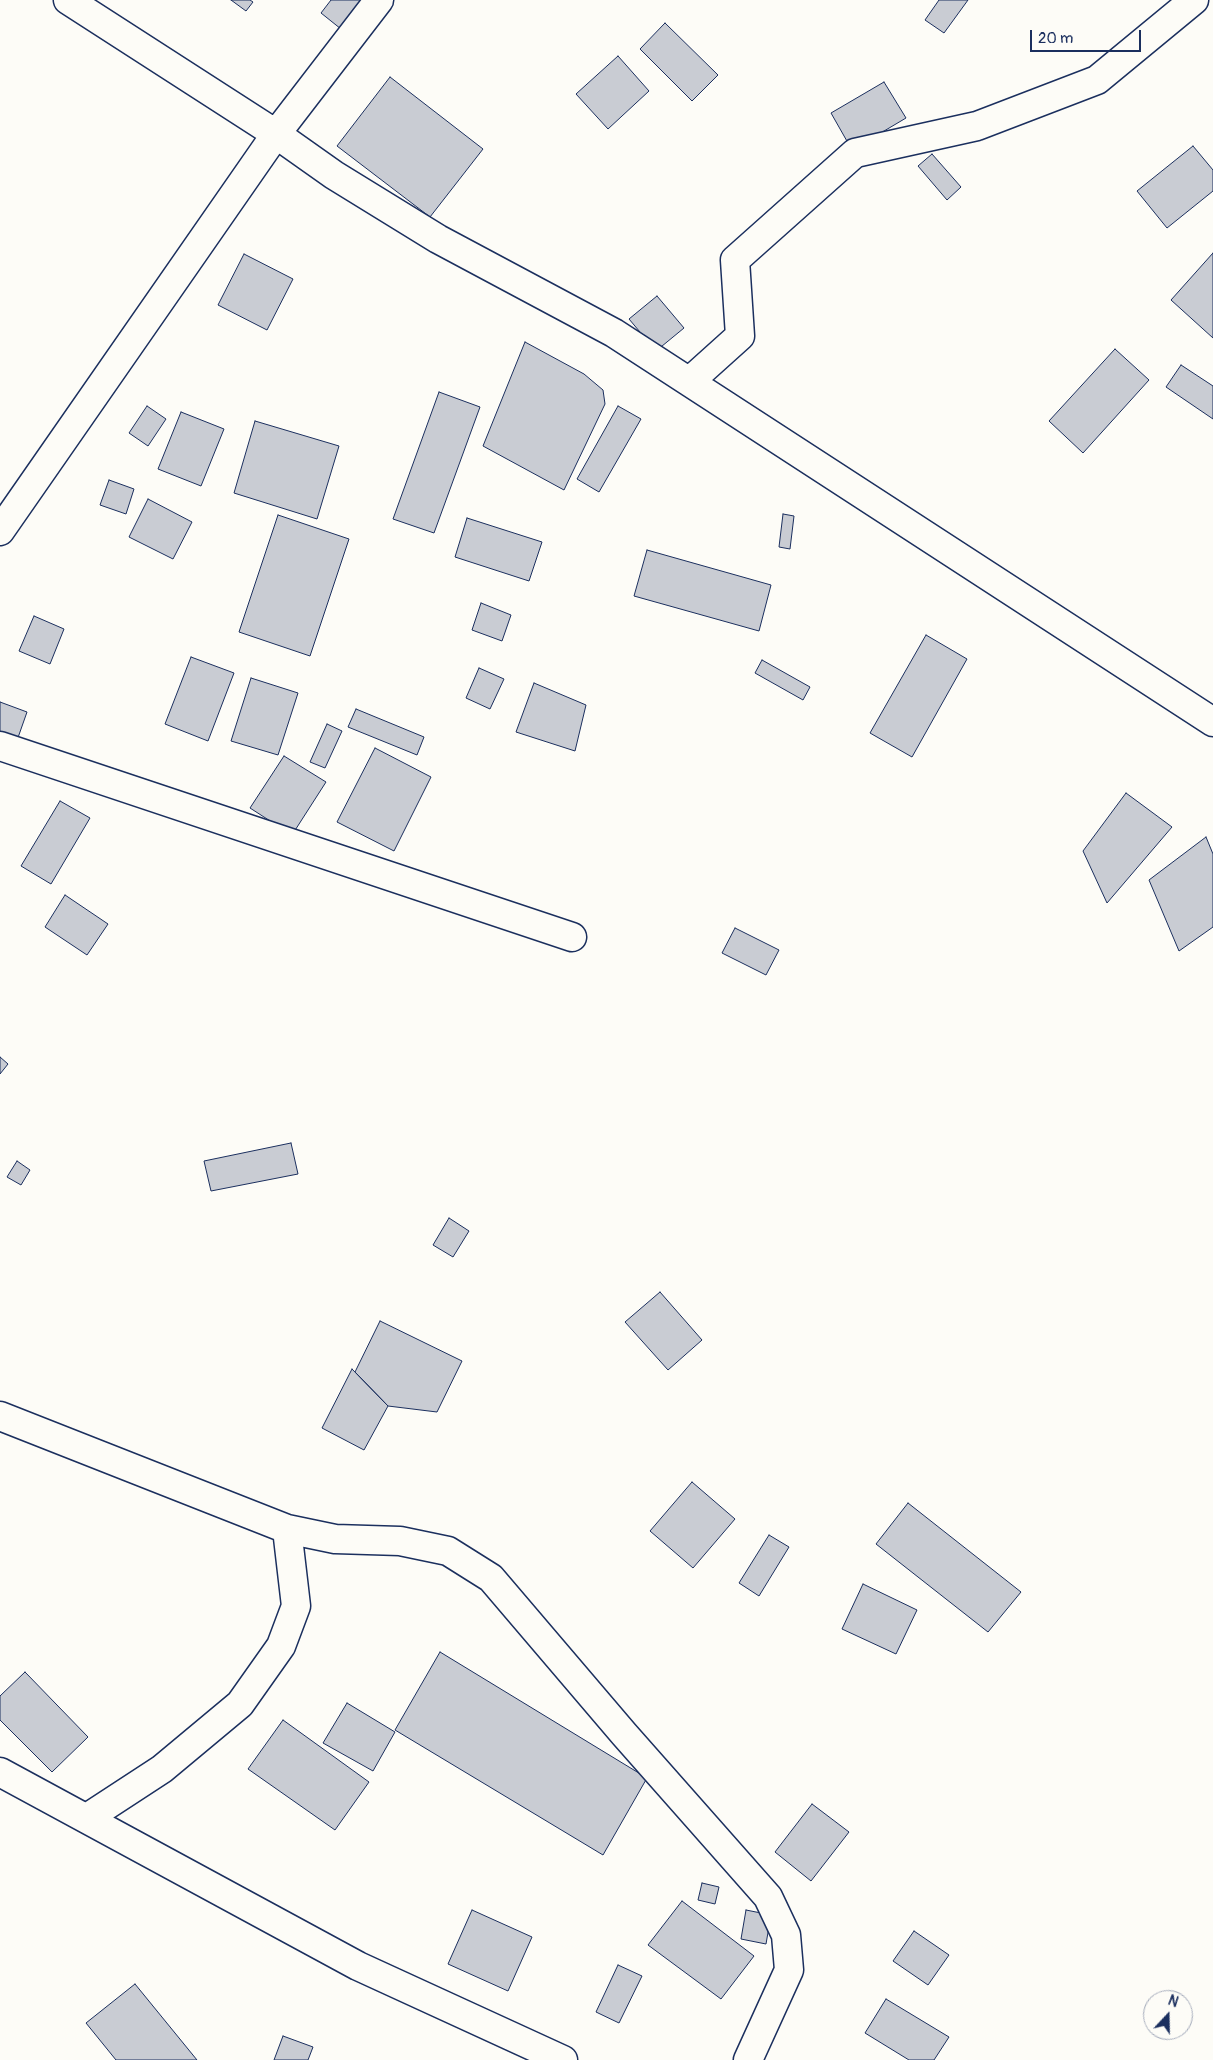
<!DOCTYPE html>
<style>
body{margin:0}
#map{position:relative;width:1213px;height:2060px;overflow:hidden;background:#fdfcf7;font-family:Pangolin,sans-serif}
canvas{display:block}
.north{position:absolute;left:1143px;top:1990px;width:50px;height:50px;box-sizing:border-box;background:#fdfcf7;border:1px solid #a3aaba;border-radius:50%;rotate:21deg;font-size:14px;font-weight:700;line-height:20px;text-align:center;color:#1b2f5e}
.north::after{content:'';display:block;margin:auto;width:18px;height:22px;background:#1b2f5e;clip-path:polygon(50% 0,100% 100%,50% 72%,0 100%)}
.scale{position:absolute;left:1030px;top:30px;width:111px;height:22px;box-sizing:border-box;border:2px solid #1b2f5e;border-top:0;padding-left:6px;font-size:15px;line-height:18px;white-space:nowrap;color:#1b2f5e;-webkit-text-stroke:4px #fdfcf7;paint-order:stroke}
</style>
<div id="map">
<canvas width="1213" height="2060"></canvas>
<div class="north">N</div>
<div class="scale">20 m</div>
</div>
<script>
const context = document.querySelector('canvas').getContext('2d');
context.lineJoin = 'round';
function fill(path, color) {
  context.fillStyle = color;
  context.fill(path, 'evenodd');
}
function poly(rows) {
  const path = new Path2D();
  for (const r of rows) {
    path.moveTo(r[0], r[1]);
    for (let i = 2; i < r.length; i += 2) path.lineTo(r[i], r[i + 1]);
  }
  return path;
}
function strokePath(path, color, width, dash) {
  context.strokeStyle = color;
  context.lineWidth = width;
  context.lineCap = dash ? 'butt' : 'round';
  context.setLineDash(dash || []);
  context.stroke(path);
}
const building = poly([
 [231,0,250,0,253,2,246,11,231,0],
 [331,0,364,0,341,29,321,13,331,0],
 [939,0,968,0,944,33,925,20,939,0],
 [665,23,718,75,692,101,640,49,665,23],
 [618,56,649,91,608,129,576,94,618,56],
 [390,77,483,149,430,217,337,146,390,77],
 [884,82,906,118,852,150,831,113,884,82],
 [1193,146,1213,170,1213,191,1167,228,1137,191,1193,146],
 [932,154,961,187,947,200,918,166,932,154],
 [1213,253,1213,338,1171,300,1213,253],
 [244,254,293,279,267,330,218,305,244,254],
 [657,296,684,328,656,351,629,319,657,296],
 [525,342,584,374,603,390,605,404,564,490,483,446,525,342],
 [1115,349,1149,380,1083,453,1049,421,1115,349],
 [1181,365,1213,386,1213,419,1166,387,1181,365],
 [439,392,480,407,434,533,393,519,439,392],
 [147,406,166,419,148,446,129,433,147,406],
 [618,406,641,419,599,492,577,479,618,406],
 [181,412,224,429,201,486,158,469,181,412],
 [255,421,339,446,317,519,234,493,255,421],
 [109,480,134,489,126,514,100,505,109,480],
 [148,499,192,522,173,559,129,537,148,499],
 [783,514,794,516,790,549,779,547,783,514],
 [278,515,349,539,310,656,239,632,278,515],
 [467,518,542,542,529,581,455,557,467,518],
 [647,550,771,585,759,631,634,596,647,550],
 [481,603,511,615,502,641,472,630,481,603],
 [34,616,64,629,50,664,19,651,34,616],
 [926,635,967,659,912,757,870,733,926,635],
 [191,657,234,673,208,741,165,724,191,657],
 [762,660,810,687,803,700,755,673,762,660],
 [479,668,504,679,490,709,466,698,479,668],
 [251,678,298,693,278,755,231,741,251,678],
 [534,683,586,705,575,751,516,732,534,683],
 [0,702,27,712,14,749,0,744,0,702],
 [356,709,424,737,417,755,348,727,356,709],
 [327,724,342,731,325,768,310,762,327,724],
 [375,748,431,777,394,851,337,822,375,748],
 [284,756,326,782,292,835,250,808,284,756],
 [1126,793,1172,827,1107,903,1083,851,1126,793],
 [60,801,90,818,51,884,21,866,60,801],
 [1206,837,1213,854,1213,927,1179,951,1149,880,1206,837],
 [65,895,108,924,87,955,45,927,65,895],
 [735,928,779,950,766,975,722,953,735,928],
 [0,1057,8,1064,0,1074,0,1057],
 [291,1143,298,1174,211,1191,204,1161,291,1143],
 [17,1161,30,1170,21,1185,7,1177,17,1161],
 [449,1218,469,1231,453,1257,433,1245,449,1218],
 [660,1292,702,1340,668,1370,625,1322,660,1292],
 [380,1321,462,1361,437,1412,388,1406,355,1372,380,1321],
 [352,1369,388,1406,364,1450,322,1428,352,1369],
 [692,1482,735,1519,693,1568,650,1531,692,1482],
 [908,1503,1021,1592,988,1632,876,1544,908,1503],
 [769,1535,789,1547,759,1596,739,1583,769,1535],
 [863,1584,917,1610,896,1654,842,1629,863,1584],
 [440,1652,647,1778,603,1855,395,1730,440,1652],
 [25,1672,88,1737,52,1772,0,1720,0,1696,25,1672],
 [347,1703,395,1732,373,1771,323,1743,347,1703],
 [283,1720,369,1782,335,1830,248,1769,283,1720],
 [812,1804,849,1832,811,1881,775,1852,812,1804],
 [702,1883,719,1887,715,1904,698,1900,702,1883],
 [682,1901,754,1956,721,1999,648,1945,682,1901],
 [472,1910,532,1937,508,1991,448,1964,472,1910],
 [746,1910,771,1915,766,1944,741,1939,746,1910],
 [914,1931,949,1955,928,1985,893,1961,914,1931],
 [618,1965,642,1976,619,2023,596,2012,618,1965],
 [135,1984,197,2060,116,2060,86,2023,135,1984],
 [886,1999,949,2037,934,2060,909,2060,865,2033,886,1999],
 [283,2036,313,2047,308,2060,274,2060,283,2036]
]);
fill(building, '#c9ccd3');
strokePath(building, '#1b2f5e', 1);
const minor = poly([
 [68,0,276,134,334,175,438,239,614,333,1213,722],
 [690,381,740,336,735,260,855,153,977,126,1097,80,1194,0],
 [0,531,276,134,379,0],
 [0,746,572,937],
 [0,1416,287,1529,335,1539,400,1541,448,1551,491,1578,624,1734,768,1897,786,1935,789,1970,748,2060],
 [0,1772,358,1966,563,2060],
 [87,1818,162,1769,240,1704,281,1646,296,1606,287,1529]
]);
strokePath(minor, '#1b2f5e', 31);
strokePath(minor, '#fdfcf7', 28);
</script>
